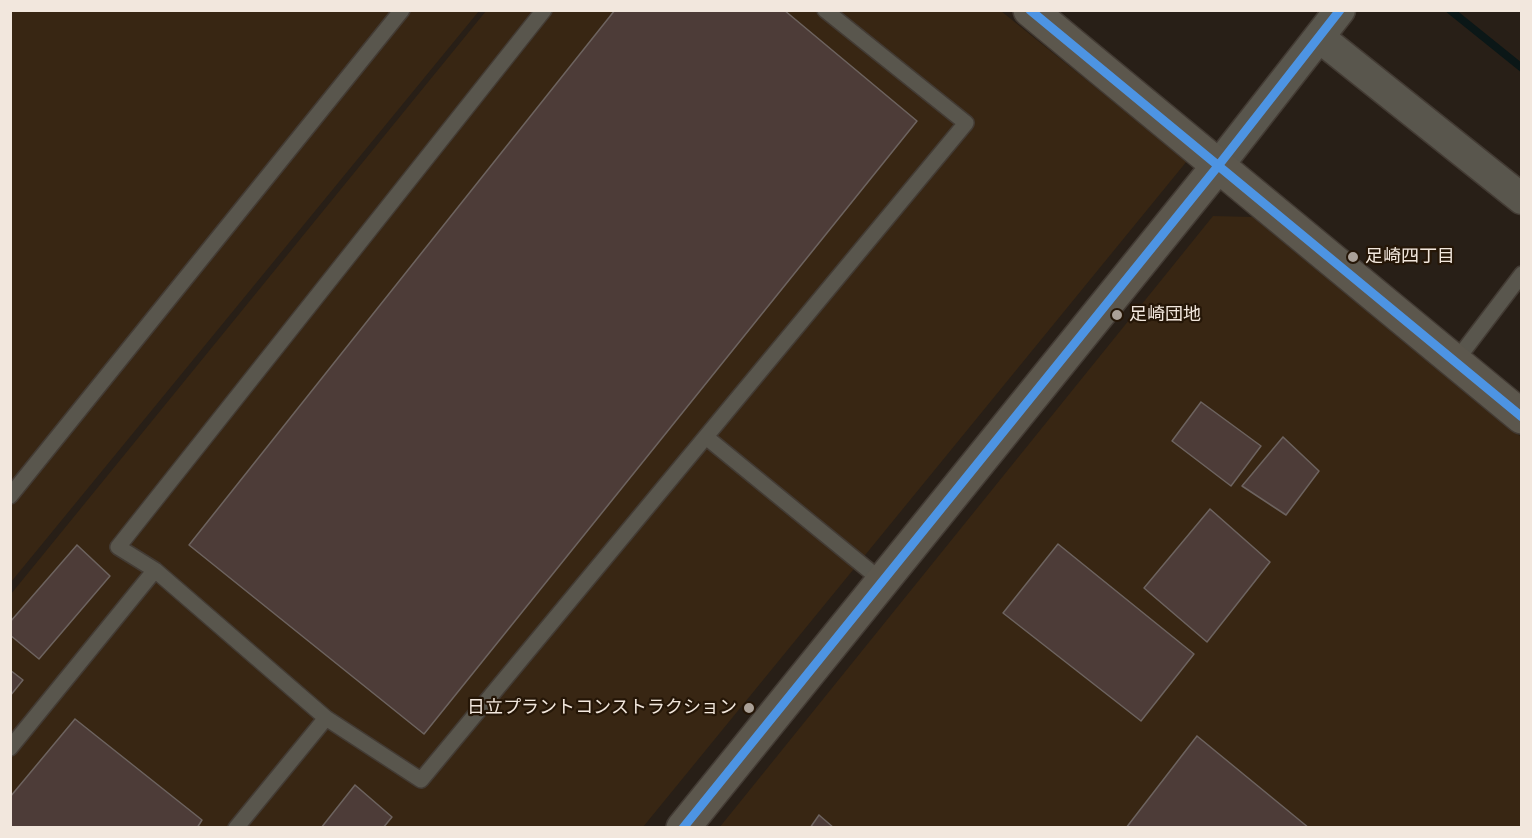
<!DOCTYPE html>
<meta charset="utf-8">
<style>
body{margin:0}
#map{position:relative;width:1532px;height:838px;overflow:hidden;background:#281f17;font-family:Cabin,sans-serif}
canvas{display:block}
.frame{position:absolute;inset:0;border:12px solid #f2e7dd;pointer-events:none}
</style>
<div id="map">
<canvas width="1532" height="838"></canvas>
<div class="frame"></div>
</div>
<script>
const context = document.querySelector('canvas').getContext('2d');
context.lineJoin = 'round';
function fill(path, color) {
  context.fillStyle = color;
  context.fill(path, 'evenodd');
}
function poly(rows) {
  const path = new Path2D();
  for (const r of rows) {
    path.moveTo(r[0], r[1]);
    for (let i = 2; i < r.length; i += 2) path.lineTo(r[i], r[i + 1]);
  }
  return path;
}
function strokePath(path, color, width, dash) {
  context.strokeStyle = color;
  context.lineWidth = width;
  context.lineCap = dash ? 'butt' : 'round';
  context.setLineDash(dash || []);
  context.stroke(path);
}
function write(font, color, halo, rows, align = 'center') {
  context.font = font + ' Cabin,"Noto Sans JP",sans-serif';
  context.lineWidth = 4.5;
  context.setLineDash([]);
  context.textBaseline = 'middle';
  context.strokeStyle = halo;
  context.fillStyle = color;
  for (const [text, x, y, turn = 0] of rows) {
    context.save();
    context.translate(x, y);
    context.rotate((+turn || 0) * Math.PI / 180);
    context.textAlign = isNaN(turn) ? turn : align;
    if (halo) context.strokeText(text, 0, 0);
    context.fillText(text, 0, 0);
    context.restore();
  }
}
fill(poly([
 [11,11,479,11,11,582],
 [486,11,1001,11,1187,161,643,827,11,828,11,594],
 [1213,216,1253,217,1521,437,1521,827,719,828]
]), '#382613');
strokePath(poly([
 [1450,10,1522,68]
]), '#0b1717', 8);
const building = poly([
 [615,10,784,10,917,121,424,734,189,545,615,10],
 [1201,402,1261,446,1231,486,1172,441,1201,402],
 [1283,437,1319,471,1286,515,1242,486,1283,437],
 [1210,509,1270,562,1207,642,1144,588,1210,509],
 [1058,544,1194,654,1141,721,1003,613,1058,544],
 [77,545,110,576,39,659,10,635,10,622,77,545],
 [10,670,23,680,10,696,10,670],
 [75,719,202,820,197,828,10,828,10,797,75,719],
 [1197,736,1309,828,1126,828,1197,736],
 [355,785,392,817,383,828,321,828,355,785],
 [819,815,834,828,810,828,819,815]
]);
fill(building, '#4d3c38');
strokePath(building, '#6d635f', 1.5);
const lane = poly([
 [1455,362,1522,274],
 [706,437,882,581],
 [10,496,402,10],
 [155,570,326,718],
 [10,748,155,570,118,547,544,10],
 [236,828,326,718,421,780,966,123,825,10]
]);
const street = poly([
 [1319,37,1522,199],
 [1218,166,1340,10]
]);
const secondary = poly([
 [1030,10,1522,417],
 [683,828,1218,166]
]);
strokePath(lane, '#433b34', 18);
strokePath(street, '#433b34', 33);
strokePath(secondary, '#433b34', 36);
strokePath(lane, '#59564d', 15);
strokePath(street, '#59564d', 30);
strokePath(secondary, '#5c574d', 33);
strokePath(poly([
 [1030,10,1522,417],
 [683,828,1218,166,1340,10]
]), '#4d94e3', 9);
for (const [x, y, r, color] of [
 [1353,257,6,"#aba198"],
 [1117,315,6,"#aba198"],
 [749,708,6,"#aba198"]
]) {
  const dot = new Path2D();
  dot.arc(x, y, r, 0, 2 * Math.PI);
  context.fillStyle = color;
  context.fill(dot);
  strokePath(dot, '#251607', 2);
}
write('18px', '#f2e7dd', '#251607', [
 ["足崎四丁目",1365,257],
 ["足崎団地",1129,315],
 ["日立プラントコンストラクション",737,708,"right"]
], 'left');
</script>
